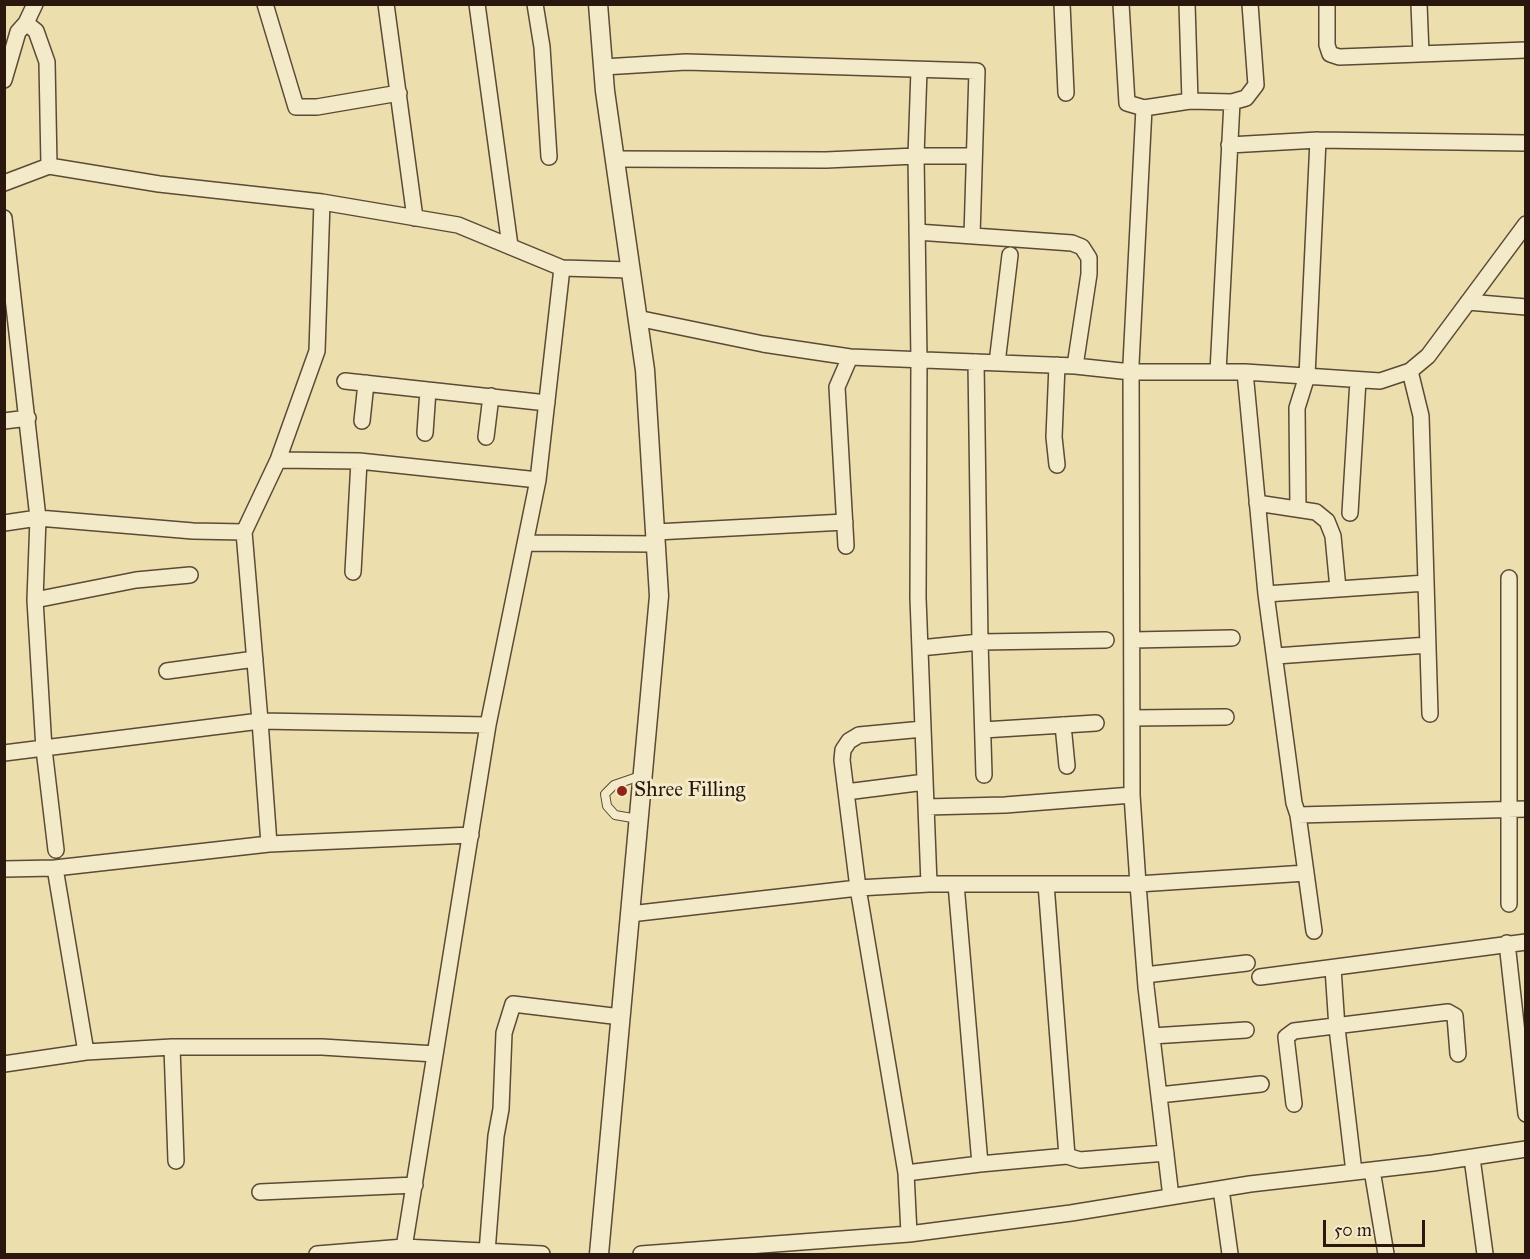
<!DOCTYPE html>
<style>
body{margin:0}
#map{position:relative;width:1530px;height:1259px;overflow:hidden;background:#eddead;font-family:"IM FELL Great Primer",serif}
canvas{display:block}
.frame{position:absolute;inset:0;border:6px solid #2a180e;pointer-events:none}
.scale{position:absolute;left:1323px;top:1220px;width:102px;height:27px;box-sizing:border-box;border:3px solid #2a180e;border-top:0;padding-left:8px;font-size:18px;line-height:21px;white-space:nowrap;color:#2a180e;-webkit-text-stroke:4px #f3eaca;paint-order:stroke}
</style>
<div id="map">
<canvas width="1530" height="1259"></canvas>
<div class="frame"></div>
<div class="scale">50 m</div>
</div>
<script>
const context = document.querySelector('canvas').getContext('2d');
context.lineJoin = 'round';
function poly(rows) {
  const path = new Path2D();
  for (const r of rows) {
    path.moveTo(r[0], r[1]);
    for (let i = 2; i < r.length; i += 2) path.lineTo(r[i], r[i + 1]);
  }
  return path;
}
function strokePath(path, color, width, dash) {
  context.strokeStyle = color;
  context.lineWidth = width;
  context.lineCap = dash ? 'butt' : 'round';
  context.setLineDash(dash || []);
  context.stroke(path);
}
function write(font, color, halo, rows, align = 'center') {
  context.font = font + ' "IM FELL Great Primer",serif';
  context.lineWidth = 6;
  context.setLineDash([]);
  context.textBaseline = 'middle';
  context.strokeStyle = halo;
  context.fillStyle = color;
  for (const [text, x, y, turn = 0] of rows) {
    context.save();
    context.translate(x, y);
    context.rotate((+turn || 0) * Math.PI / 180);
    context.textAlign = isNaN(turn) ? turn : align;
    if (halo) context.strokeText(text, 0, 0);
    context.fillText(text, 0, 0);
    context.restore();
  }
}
const service = poly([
 [638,819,615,815,607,806,605,794,614,785,643,775]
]);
const minor = poly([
 [265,4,296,107,317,107,399,93],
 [386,4,415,218],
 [477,4,510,246],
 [535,4,542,47,549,157],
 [1062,4,1066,93],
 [1121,4,1127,103,1144,108,1190,101,1232,102,1246,98,1256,85,1250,4],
 [1187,4,1190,101],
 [1327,4,1327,45,1330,54,1339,57,1526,50],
 [1419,4,1421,54],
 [26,23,36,31,47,62,49,166],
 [603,67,686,62,977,71,972,236],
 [919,70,916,156,919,360,918,598,929,884],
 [4,80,18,32,26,23,35,4],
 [1144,108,1131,364,1132,795,1138,884,1306,873],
 [1229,145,1318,140,1526,143],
 [615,159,826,160,916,156,973,156],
 [4,183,49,166,159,184,322,202],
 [4,218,38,518,35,600,136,580,190,575],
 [917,232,1072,243,1082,247,1089,258,1089,274,1075,366],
 [1468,302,1526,307],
 [637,318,763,344,850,357,1075,366,1131,372,1245,372,1380,381,1410,371,1428,356,1526,224],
 [976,362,980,642,1106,640],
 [997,363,1010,255],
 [1057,365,1054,437,1057,465],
 [1410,371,1421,416,1430,714],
 [1218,372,1232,102],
 [1245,372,1266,594,1294,803,1298,815,1526,809],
 [345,381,547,403],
 [4,421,28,418],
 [362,421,366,383],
 [425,433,428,390],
 [486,437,491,396],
 [278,460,359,461,538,480],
 [1257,503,1316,512,1327,521,1333,536,1338,589],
 [1298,509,1297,408,1307,376,1318,140],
 [1350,513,1358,380],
 [4,523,38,518,193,531,244,532,260,721,488,725],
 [244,532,278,460,317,351,322,202,458,225,562,268,630,270],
 [656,532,845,522],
 [526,543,656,544],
 [846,546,837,387,850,357],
 [353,572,359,461],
 [1266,594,1426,583],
 [35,600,44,749,56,850],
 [1133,640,1232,638],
 [920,648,980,642,984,775],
 [1276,656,1428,645],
 [167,671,255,659],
 [1132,718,1226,717],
 [1063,725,1067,766],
 [983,730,1096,723],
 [4,753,260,721,269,844],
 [846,792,925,782],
 [926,807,1005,805,1132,795],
 [1298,815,1314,931],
 [55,868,86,1052,172,1047,322,1047,435,1054],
 [4,869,55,868,269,844,471,835],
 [1046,884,1067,1156],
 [1509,904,1509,578],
 [630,914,858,888,929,884,1138,884,1146,987,1171,1197],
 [1507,943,1526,1114],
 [1333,968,1337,1028,1354,1172],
 [1145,975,1247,963],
 [1260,977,1526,942],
 [1152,1036,1246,1030],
 [172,1047,176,1161],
 [4,1064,86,1052],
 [1159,1095,1261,1084],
 [1294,1104,1286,1037,1294,1031,1448,1012,1455,1016,1458,1054],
 [1472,1158,1485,1254],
 [980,1164,1067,1156,1080,1160,1166,1153],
 [1372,1170,1386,1254],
 [906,1173,980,1164,956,884],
 [1221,1189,1230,1254],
 [260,1192,415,1185],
 [909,1234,906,1173,858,888,842,760,843,750,849,741,859,735,923,729],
 [487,1252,496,1136,501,1109,504,1033,513,1004,621,1017],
 [317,1254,404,1247,542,1254],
 [403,1254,488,725,538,480,562,268],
 [641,1254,909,1234,1071,1213,1250,1184,1433,1163,1526,1149]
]);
const tertiary = poly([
 [598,4,605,91,645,370,659,596,599,1254]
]);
strokePath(service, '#5b4a36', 10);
strokePath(minor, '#5b4a36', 18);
strokePath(tertiary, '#5b4a36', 21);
strokePath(service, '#f3eaca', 8);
strokePath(minor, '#f3eaca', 15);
strokePath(tertiary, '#f3eaca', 18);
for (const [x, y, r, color] of [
 [622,791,6,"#8f2418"]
]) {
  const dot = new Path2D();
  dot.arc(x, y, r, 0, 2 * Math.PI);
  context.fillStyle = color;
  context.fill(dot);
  strokePath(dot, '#f3eaca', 2);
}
write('21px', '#2a180e', '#f3eaca', [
 ["Shree Filling",634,791]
], 'left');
</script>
